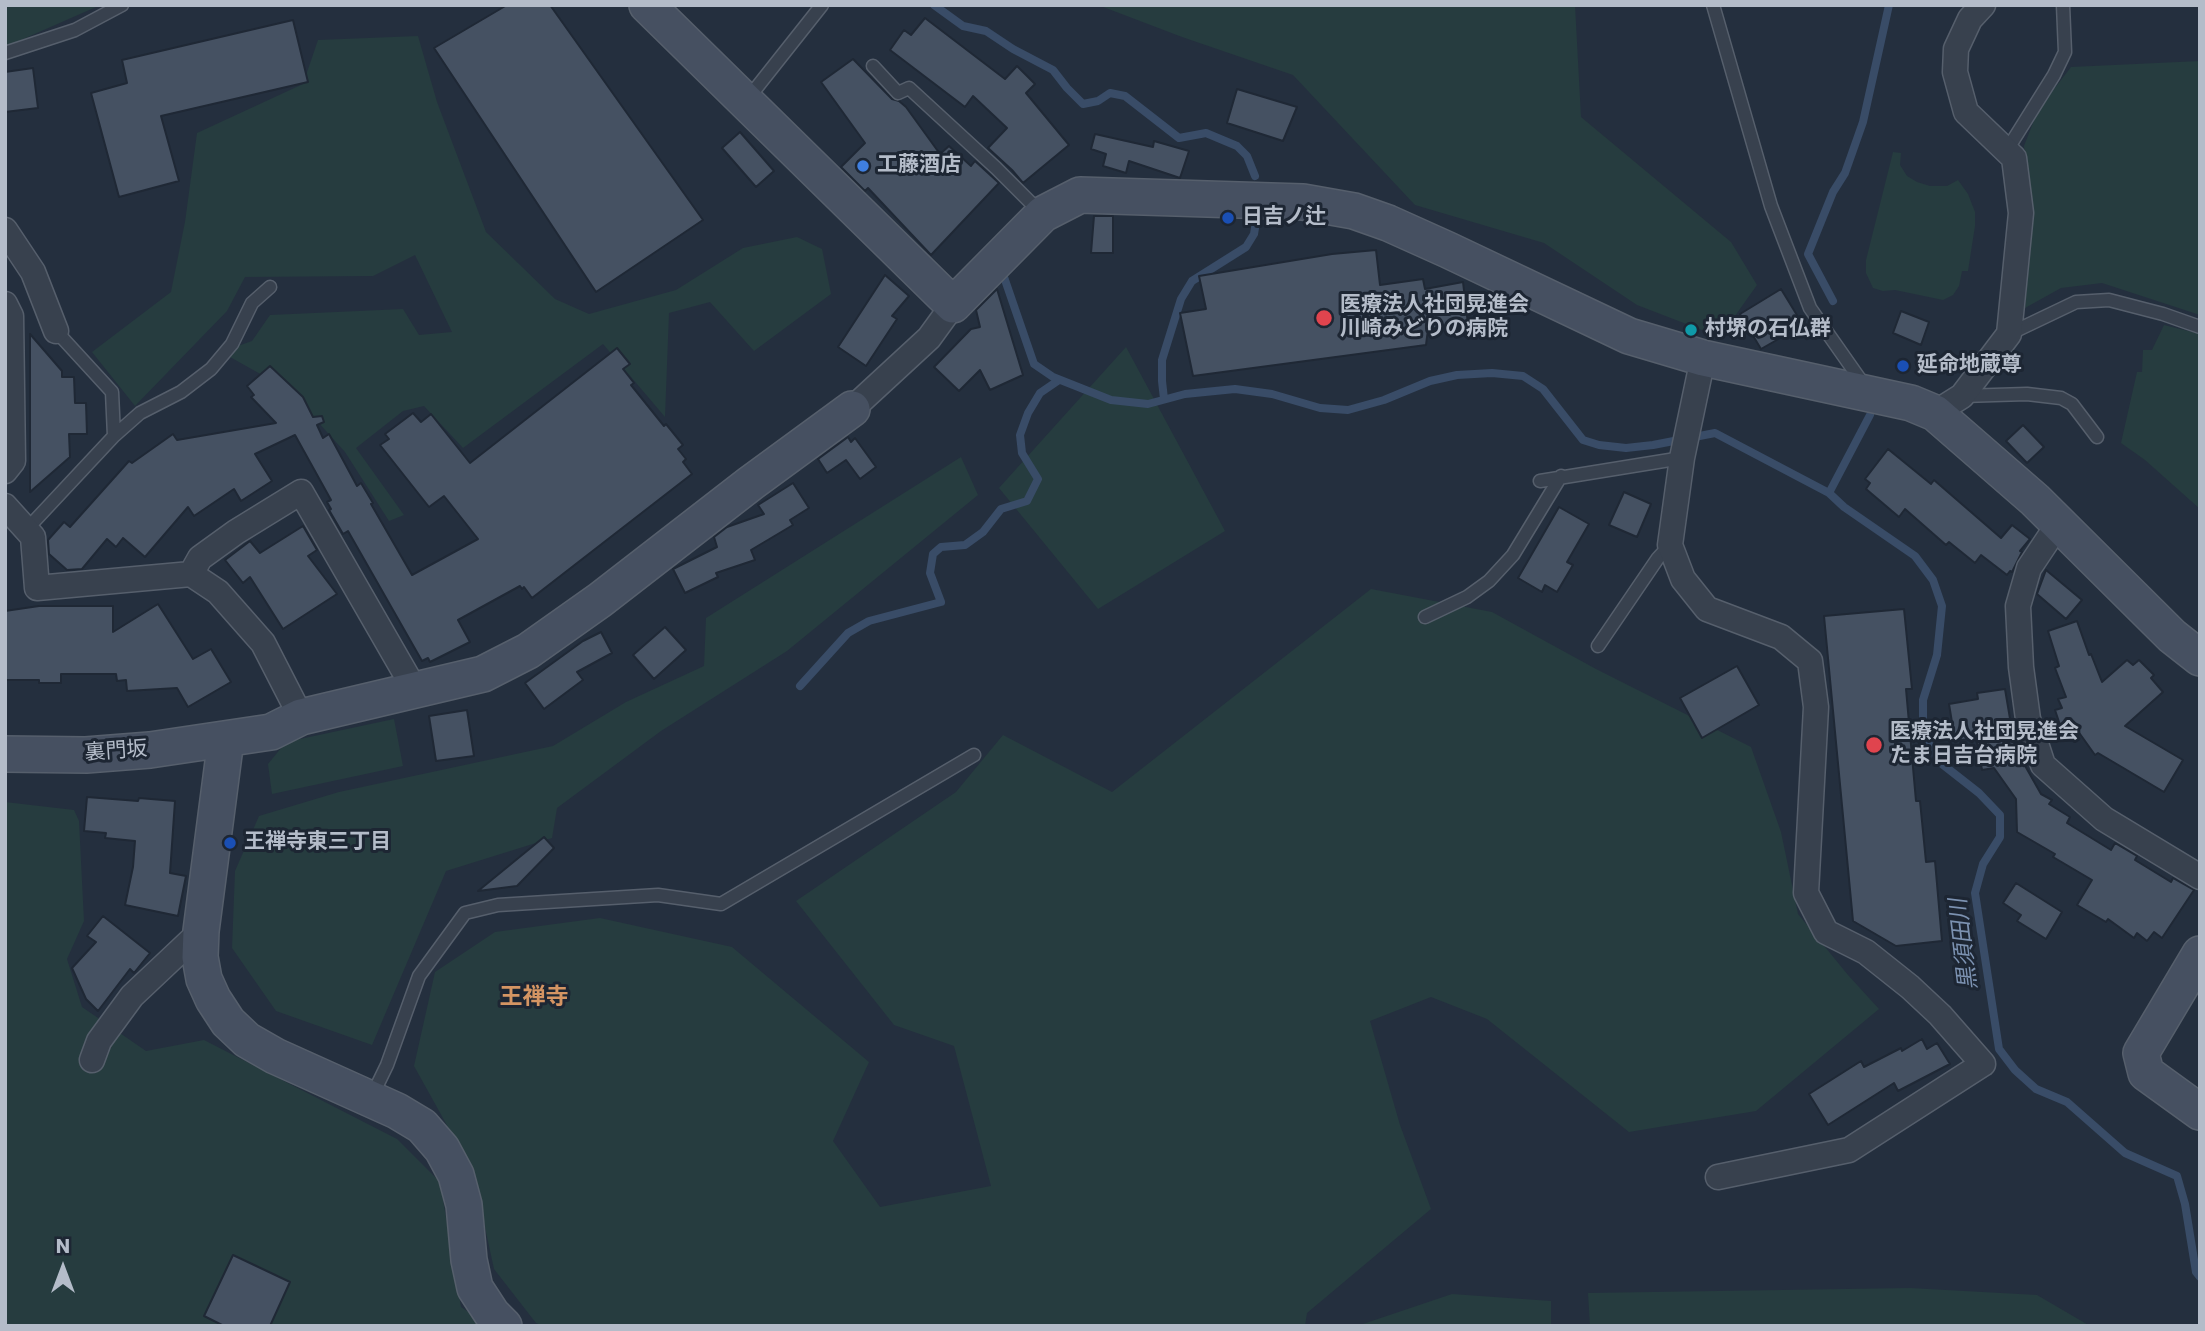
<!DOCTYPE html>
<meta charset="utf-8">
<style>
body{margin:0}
#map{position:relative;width:2205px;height:1331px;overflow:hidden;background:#242f3e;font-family:Poppins,sans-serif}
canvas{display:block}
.frame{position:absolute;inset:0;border:7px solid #b4bcc9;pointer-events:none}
.north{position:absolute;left:28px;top:1233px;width:70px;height:70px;-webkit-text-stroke:5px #1d2633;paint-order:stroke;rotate:0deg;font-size:19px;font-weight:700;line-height:28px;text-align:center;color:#b4bcc9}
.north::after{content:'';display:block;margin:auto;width:24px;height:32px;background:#b4bcc9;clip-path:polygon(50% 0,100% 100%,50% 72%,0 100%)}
</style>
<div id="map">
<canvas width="2205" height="1331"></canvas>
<div class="frame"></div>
<div class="north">N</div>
</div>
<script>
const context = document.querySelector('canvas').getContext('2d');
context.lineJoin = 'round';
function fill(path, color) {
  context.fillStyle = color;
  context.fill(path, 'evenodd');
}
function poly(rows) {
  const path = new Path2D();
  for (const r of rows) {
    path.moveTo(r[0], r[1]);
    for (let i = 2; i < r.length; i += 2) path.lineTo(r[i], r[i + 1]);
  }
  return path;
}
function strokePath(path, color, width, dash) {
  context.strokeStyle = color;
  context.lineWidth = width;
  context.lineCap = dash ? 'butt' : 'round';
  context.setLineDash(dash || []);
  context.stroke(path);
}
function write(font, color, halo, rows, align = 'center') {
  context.font = font + ' Poppins,"Noto Sans JP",sans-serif';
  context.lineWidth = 6;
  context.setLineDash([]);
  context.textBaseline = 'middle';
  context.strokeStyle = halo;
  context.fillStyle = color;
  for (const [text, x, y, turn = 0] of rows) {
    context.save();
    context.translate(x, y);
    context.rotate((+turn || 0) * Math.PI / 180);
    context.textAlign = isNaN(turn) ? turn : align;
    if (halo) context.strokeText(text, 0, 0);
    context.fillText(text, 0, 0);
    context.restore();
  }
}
fill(poly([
 [5,5,109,5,96,7,5,47],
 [1098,5,1575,5,1581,117,1731,242,1757,285,1720,337,1637,305,1544,243,1415,205,1293,75,1182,37],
 [418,36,437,102,486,232,555,299,589,314,676,290,743,248,797,237,822,249,831,294,754,351,710,302,669,313,665,417,603,344,463,448,424,406,403,411,356,448,404,515,389,521,345,452,289,390,221,352,252,341,270,315,403,309,419,335,452,332,415,255,373,276,245,277,227,311,135,406,92,352,171,292,185,222,197,133,303,84,318,40],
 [2200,61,2200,315,2102,283,2061,288,2025,308,2032,225,2024,146,2038,110,2071,67],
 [1893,152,1901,153,1900,165,1907,176,1917,182,1930,186,1947,186,1958,180,1968,194,1975,212,1975,226,1968,271,1962,271,1959,286,1953,295,1943,300,1895,290,1883,291,1873,288,1866,273,1866,260],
 [2164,325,2200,334,2200,509,2145,460,2121,443,2137,372,2142,372,2143,350,2152,350],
 [1126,347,1225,531,1098,609,999,488],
 [961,457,978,495,787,651,661,731,557,808,552,838,446,871,372,1045,276,1011,232,948,235,871,259,816,339,792,553,746,626,702,704,666,706,618],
 [1371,589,1492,612,1596,669,1751,747,1781,832,1798,914,1848,975,1879,1009,1756,1111,1629,1132,1487,1019,1431,997,1370,1021,1400,1125,1431,1209,1307,1313,1305,1326,543,1326,536,1323,494,1269,473,1172,414,1066,435,972,495,932,600,918,732,947,869,1062,833,1141,880,1207,991,1186,954,1046,894,1025,796,901,956,792,1003,735,1112,792],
 [394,719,403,766,272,794,268,764,286,742],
 [5,802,74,810,79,821,84,921,67,959,82,1007,146,1051,204,1040,397,1139,440,1182,461,1307,489,1326,5,1326],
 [1910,1288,2037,1295,2090,1326,1590,1326,1588,1293],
 [1452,1294,1551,1301,1551,1326,1357,1326]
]), '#263c3f');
strokePath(poly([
 [934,5,963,26,986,31,1013,49,1053,70,1067,88,1083,104,1098,101,1110,93,1125,96,1179,138,1206,133,1237,146,1247,156,1255,176],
 [1004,277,1034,364,1053,377,1111,400,1148,404,1185,394,1235,389,1272,394,1320,408,1348,410,1384,400,1430,381,1457,375,1492,373,1523,376,1543,389,1583,440,1599,445,1626,448,1653,445,1715,433,1829,493,1844,507,1915,556,1933,580,1942,606,1937,655,1923,700,1923,735,1942,764,1979,793,2000,815,2000,837,1983,864,1975,893,1999,1049,2015,1070,2036,1089,2067,1102,2125,1153,2177,1176,2185,1204,2196,1272,2200,1277],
 [1833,301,1808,254,1833,192,1845,173,1863,122,1889,5],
 [1164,399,1162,381,1162,360,1181,299,1192,281,1246,247,1254,234,1257,216],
 [1829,493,1870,415],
 [800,686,848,633,869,621,941,602,930,573,933,554,941,547,965,545,983,532,1001,509,1027,501,1038,479,1022,453,1020,435,1028,413,1040,393,1059,380]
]), '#394c67', 8);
const building = poly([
 [507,5,550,5,703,220,596,292,434,48,507,5],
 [925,18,1005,79,1017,66,1035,84,1026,93,1069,145,1023,183,1012,170,988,148,1007,128,973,96,965,107,890,50,904,30,911,35,925,18],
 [293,20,308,82,161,116,179,181,119,197,91,93,127,83,122,60,293,20],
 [853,59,892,99,899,101,906,107,940,154,949,146,971,166,975,161,999,183,931,255,868,188,865,191,841,167,865,143,821,82,853,59],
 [33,68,38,108,5,112,5,72,33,68],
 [1237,89,1297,107,1283,141,1227,123,1237,89],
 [740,132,774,171,756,187,722,148,740,132],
 [1095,134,1153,147,1154,141,1189,151,1180,178,1129,161,1126,173,1103,166,1106,154,1091,149,1095,134],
 [1094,216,1113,216,1113,253,1091,253,1094,216],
 [1376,250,1380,285,1423,279,1425,289,1463,282,1468,324,1428,329,1426,345,1193,376,1180,313,1206,309,1199,276,1332,254,1376,250],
 [885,275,909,296,892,316,897,319,866,366,838,347,885,275],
 [997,289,1023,375,990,390,980,370,959,391,934,367,971,329,980,327,976,310,997,289],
 [1781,289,1803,325,1761,349,1740,314,1781,289],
 [1901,311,1929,322,1921,345,1893,333,1901,311],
 [30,334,62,371,62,377,74,377,75,403,86,403,87,434,69,434,70,457,30,492,30,334],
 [617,348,630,364,623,369,634,383,631,385,664,426,666,424,683,445,678,449,686,459,683,462,692,474,532,598,524,587,522,589,520,586,458,620,470,642,430,662,428,658,422,661,348,531,343,534,329,510,331,509,327,502,331,500,295,435,255,454,272,481,241,501,234,489,194,516,188,507,145,557,123,538,116,547,107,539,82,569,67,570,49,554,48,540,64,522,70,527,129,461,132,463,173,434,177,440,276,423,251,397,254,395,247,386,270,366,303,397,313,417,322,416,324,422,317,425,323,438,329,434,357,486,361,483,373,503,371,504,412,575,478,539,444,496,429,507,380,445,389,439,385,434,413,413,421,422,431,414,470,463,617,348],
 [2023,425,2044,447,2027,463,2006,441,2023,425],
 [848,437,851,442,855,438,876,467,860,479,846,460,827,473,818,459,848,437],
 [1888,449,1931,484,1934,480,2001,538,2012,525,2030,539,2020,551,2022,552,2012,572,2010,571,2007,575,1981,555,1975,563,1949,542,1946,545,1905,509,1899,517,1866,489,1870,483,1865,479,1888,449],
 [793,483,809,508,790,520,793,525,751,550,755,560,716,573,718,577,685,593,673,569,717,547,714,537,727,527,764,514,758,505,793,483],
 [1624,492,1651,504,1637,537,1609,525,1624,492],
 [1559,507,1589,524,1567,562,1573,565,1557,592,1545,585,1542,592,1518,578,1559,507],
 [303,526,317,550,308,556,337,594,283,629,250,577,243,583,225,560,250,541,260,553,303,526],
 [2046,570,2082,600,2066,619,2037,594,2046,570],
 [158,604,193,659,211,649,231,682,188,707,177,688,127,691,126,680,117,681,116,674,61,674,61,683,39,683,39,680,5,680,5,611,39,606,113,606,113,632,158,604],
 [1904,609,1912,689,1906,689,1916,801,1920,801,1926,862,1935,861,1942,941,1896,946,1853,921,1824,616,1904,609],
 [2077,621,2089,655,2091,654,2102,682,2127,660,2133,665,2139,660,2154,675,2151,678,2163,692,2125,726,2183,760,2164,792,2098,753,2095,755,2075,727,2062,731,2055,710,2062,708,2058,699,2066,697,2055,668,2059,666,2048,631,2077,621],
 [665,627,686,650,654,679,633,655,665,627],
 [601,632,612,653,577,672,583,680,544,709,525,683,583,641,601,632],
 [1737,666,1759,705,1702,738,1680,698,1737,666],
 [2005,689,2015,748,2041,794,2052,800,2049,804,2070,817,2067,823,2111,850,2115,843,2137,856,2135,860,2171,882,2173,878,2194,890,2162,938,2154,932,2147,941,2137,933,2134,938,2108,919,2106,922,2077,905,2092,880,2053,857,2055,854,2017,832,2016,799,1994,768,1982,770,1976,738,1955,741,1949,704,1978,699,1977,693,2005,689],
 [467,710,474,756,436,761,429,716,467,710],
 [87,797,138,801,139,798,175,801,170,873,186,876,178,916,125,905,133,867,135,841,105,838,106,833,84,831,87,797],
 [544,837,554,848,517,886,478,891,544,837],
 [2016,883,2062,912,2046,939,2017,921,2021,915,2003,903,2016,883],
 [103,916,150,953,134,973,130,969,98,1011,86,999,72,968,96,942,87,936,103,916],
 [1922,1039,1927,1049,1937,1043,1950,1064,1898,1091,1894,1083,1828,1125,1809,1094,1861,1061,1864,1067,1901,1048,1902,1051,1922,1039],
 [233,1255,290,1282,270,1326,224,1326,204,1316,233,1255]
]);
fill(building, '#455162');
strokePath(building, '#1f2835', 2);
const lane = poly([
 [1713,5,1771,206,1810,308,1864,385],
 [5,53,75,30,122,5],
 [873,66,898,93,909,88,996,168,1041,213],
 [746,101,822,5],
 [2007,150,2054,75,2065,52,2063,5],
 [56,331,112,392,114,436],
 [2009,334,2076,302,2109,300,2163,314,2200,327],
 [1962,396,2027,394,2061,398,2072,404,2097,437],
 [1540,481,1682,458],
 [27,529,114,436,140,413,181,392,211,369,232,344,252,303,270,287],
 [1425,617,1467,597,1489,581,1513,555,1561,476],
 [1598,646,1658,558,1670,545],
 [371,1098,387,1065,419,976,465,913,498,905,658,895,721,904,974,755]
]);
const street = poly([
 [5,230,33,272,56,331],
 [5,304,11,316,13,461,5,471],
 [1703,358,1682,458,1670,545,1683,579,1707,609,1781,637,1810,661,1816,707,1806,893,1826,932,1866,952,1910,987,1940,1015,1983,1064,1849,1150,1718,1177],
 [852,409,929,338,953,305],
 [1935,413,1962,396,2009,334,2021,213,2014,158,1966,112,1955,72,1956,49,1970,19,1983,5],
 [5,506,33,537,37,588,191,574],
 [2059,523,2029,568,2018,606,2021,667,2028,719,2043,765,2104,819,2200,877],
 [301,717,263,643,218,592,191,574,200,558,236,532,301,492,415,690],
 [92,1060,99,1041,132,996,201,931]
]);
const secondary = poly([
 [647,5,953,305,1043,214,1080,195,1303,202,1354,211,1388,223,1448,250,1629,336,1703,358,1911,403,1935,413,2035,500,2172,636,2200,658],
 [226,739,201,931,200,957,204,979,213,999,228,1022,247,1040,275,1056,397,1111,422,1126,442,1149,456,1175,464,1205,469,1260,475,1288,492,1314,504,1326],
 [5,754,86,755,150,750,271,732,301,717,483,674,528,651,600,600,751,483,852,409],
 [2200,954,2141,1053,2146,1073,2200,1112]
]);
strokePath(lane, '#565f6c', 15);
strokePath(street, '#565f6c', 27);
strokePath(secondary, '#565f6c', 38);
strokePath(lane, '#38414e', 12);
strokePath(street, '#38414e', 24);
strokePath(secondary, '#465061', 35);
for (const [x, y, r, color] of [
 [863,166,7,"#3f7fe0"],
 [1228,218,7,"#1a4fb4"],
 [1324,318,9,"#e0444e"],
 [1691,330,7,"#0f9aa8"],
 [1903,366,7,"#1a4fb4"],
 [1874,745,9,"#e0444e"],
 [230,843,7,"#1a4fb4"]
]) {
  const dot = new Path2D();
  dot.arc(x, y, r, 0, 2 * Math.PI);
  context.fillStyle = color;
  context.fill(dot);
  strokePath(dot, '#1d2633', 2.5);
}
write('bold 21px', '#b4bcc9', '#1d2633', [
 ["工藤酒店",877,166],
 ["日吉ノ辻",1242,218],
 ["医療法人社団晃進会",1340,306],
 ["川崎みどりの病院",1340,330],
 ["村堺の石仏群",1705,330],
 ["延命地蔵尊",1917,366],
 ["医療法人社団晃進会",1890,733],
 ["たま日吉台病院",1890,757],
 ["王禅寺東三丁目",244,843]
], 'left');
write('21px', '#b4bcc9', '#1d2633', [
 ["裏門坂",116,752,-4]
]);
write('italic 23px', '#7c92b1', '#1d2633', [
 ["黒須田川",1965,944,-97]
]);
write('bold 23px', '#d59563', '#1d2633', [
 ["王禅寺",534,998]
]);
</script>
